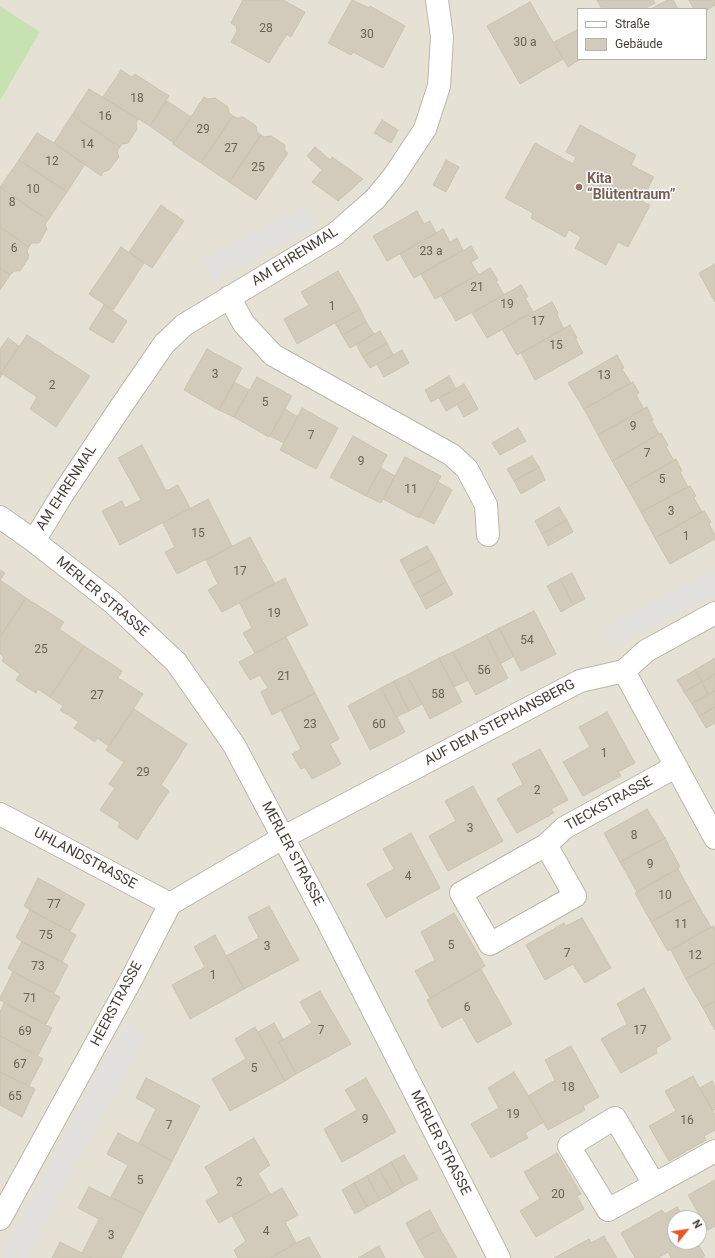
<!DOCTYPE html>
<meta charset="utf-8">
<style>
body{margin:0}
#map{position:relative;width:715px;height:1258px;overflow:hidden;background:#f1efe5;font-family:Roboto,sans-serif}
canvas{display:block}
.legend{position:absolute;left:577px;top:8px;width:130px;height:52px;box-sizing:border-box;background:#fff;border:1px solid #b4b2ae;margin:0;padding:5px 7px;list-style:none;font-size:12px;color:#433f35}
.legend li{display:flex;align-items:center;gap:8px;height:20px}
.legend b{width:20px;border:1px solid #b4b2ae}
.north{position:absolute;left:667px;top:1210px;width:40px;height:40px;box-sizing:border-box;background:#fff;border:1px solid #b4b2ae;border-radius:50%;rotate:60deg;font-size:11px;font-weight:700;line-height:16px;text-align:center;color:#433f35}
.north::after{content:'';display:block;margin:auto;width:14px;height:18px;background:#e85625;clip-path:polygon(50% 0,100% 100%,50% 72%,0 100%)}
</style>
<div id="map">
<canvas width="715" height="1258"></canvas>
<ul class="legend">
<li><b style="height:5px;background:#fff"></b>Straße</li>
<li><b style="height:11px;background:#d2cbbb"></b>Gebäude</li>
</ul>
<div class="north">N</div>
</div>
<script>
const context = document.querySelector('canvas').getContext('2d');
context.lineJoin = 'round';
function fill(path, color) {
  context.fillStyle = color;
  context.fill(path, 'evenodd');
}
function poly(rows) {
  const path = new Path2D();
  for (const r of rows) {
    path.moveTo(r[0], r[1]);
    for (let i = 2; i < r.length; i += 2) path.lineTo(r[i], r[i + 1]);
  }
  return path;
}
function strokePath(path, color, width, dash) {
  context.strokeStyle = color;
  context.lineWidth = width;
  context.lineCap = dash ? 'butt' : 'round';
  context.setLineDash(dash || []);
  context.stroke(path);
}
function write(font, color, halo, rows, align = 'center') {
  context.font = font + ' Roboto,sans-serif';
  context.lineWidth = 3;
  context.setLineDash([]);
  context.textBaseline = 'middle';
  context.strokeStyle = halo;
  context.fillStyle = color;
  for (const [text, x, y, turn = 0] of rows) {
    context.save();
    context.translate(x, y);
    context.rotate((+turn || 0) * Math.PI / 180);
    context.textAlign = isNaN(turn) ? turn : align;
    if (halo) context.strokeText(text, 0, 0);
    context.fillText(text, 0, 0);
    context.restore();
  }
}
fill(poly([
 [0,0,715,0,715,1258,0,1258,0,101,40,32,0,6],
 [578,9,706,9,706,59,578,59],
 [675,1218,699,1218,699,1242,675,1242]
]), '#e5e1d4');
fill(poly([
 [0,6,40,32,0,101]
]), '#c7e2b1');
fill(poly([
 [306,205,319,224,214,281,203,259],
 [715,568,715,594,614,647,604,628],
 [125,1020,147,1032,27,1258,4,1258,0,1256]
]), '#e2e1dd');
const building = poly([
 [243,0,283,0,305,12,291,37,287,34,269,63,231,42,237,31,236,26,231,23,243,0],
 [352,0,369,8,370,6,405,26,383,68,353,52,351,55,328,43,352,0],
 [597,0,653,0,655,3,644,9,602,9,597,0],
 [667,0,673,0,678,9,651,9,667,0],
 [689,0,715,0,715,5,706,11,706,9,694,9,689,0],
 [530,2,563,59,520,84,487,26,530,2],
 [577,30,578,32,578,59,581,59,568,67,554,42,577,30],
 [121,70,132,77,135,74,169,96,150,126,103,97,121,70],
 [89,89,138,119,136,123,137,129,128,143,122,144,120,147,72,115,89,89],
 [204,97,208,99,215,98,228,107,229,113,233,116,201,163,173,144,204,97],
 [167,101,191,117,174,143,150,126,167,101],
 [72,115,120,147,117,151,119,157,109,170,103,172,101,176,54,143,72,115],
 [233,116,237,118,243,117,256,126,257,132,261,135,229,182,201,163,233,116],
 [382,120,398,130,391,143,374,133,382,120],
 [580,125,636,155,631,165,654,177,641,201,650,205,628,247,618,242,606,265,575,248,581,237,569,230,565,237,531,218,533,213,505,198,535,143,573,164,576,157,566,152,580,125],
 [37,133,54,143,85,164,67,192,19,160,37,133],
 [261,135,264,137,271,136,285,145,285,151,288,153,256,200,229,182,261,135],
 [315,147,330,160,332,157,363,179,338,201,312,182,322,170,307,156,315,147],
 [19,160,67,192,48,220,0,187,19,160],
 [446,160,459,167,446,192,433,185,446,160],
 [0,187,48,220,45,224,47,229,39,243,31,243,29,247,0,227,0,187],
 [161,205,184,221,152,268,129,252,161,205],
 [417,211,424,224,430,221,436,233,387,261,373,236,417,211],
 [0,227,29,247,27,251,29,257,20,271,14,271,10,275,0,268,0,227],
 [443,229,450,242,457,238,463,250,414,278,400,254,443,229],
 [471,246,478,258,471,262,478,274,435,299,421,274,471,246],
 [121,247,144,263,113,310,89,294,121,247],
 [715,264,715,302,699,273,715,264],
 [0,268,10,275,0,290,0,268],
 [490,268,498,280,496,281,504,295,456,321,441,296,490,268],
 [338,271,360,309,297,344,284,319,309,305,301,292,338,271],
 [521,285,528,297,525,298,533,312,487,338,472,313,521,285],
 [552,302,558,313,557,315,564,329,517,355,502,329,552,302],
 [104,305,127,321,113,343,89,329,104,305],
 [360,309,366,322,342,335,335,323,360,309],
 [366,322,374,334,350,348,342,335,366,322],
 [570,325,577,338,575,338,583,353,535,380,521,353,570,325],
 [380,331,387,343,363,357,356,344,380,331],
 [27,335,90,376,56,427,30,409,37,397,1,373,27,335],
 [8,338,19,346,1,373,3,374,0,378,0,349,8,338],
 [387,343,393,355,370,368,363,357,387,343],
 [207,349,242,368,219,410,184,390,207,349],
 [402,350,409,363,384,377,377,364,402,350],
 [617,355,624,368,622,369,631,383,584,409,568,383,617,355],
 [449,376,456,389,431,402,425,390,449,376],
 [257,377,292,396,269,437,234,417,257,377],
 [234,382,249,390,234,417,219,410,234,382],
 [633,382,639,393,636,395,644,409,598,435,584,409,633,382],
 [464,384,471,396,446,411,439,398,464,384],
 [471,396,478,409,464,417,457,404,471,396],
 [647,407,653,420,651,420,659,434,612,461,598,435,647,407],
 [302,408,338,428,316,469,280,450,302,408],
 [285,409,298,417,284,443,270,436,285,409],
 [518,428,526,441,500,455,492,443,518,428],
 [661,433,668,445,666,447,674,461,627,487,612,461,661,433],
 [353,436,387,455,366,496,330,477,353,436],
 [142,445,166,491,178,485,190,508,120,545,102,511,122,501,125,508,141,500,118,458,142,445],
 [532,456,539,467,514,481,507,469,532,456],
 [405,457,441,476,419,518,383,499,405,457],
 [676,459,682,471,680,472,688,487,641,512,627,487,676,459],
 [539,467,545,480,521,494,514,481,539,467],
 [381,468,395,476,381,503,366,496,381,468],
 [438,482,452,490,434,524,419,516,438,482],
 [690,486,696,496,694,498,702,512,655,538,641,512,690,486],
 [208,499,232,546,177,574,165,552,175,547,163,523,208,499],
 [559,507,567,520,542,534,535,521,559,507],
 [704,511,711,522,709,524,715,535,715,539,670,564,655,538,704,511],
 [567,520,573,532,548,546,542,534,567,520],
 [250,537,275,584,222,612,208,590,218,584,206,560,250,537],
 [427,546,434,558,407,573,400,560,427,546],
 [434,558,440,570,413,585,407,573,434,558],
 [0,570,5,573,0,580,26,598,0,637,0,570],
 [440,570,446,582,420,597,413,585,440,570],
 [572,573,585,599,573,605,560,579,572,573],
 [285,578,308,625,255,653,243,633,252,628,239,602,285,578],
 [560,579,573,605,561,612,547,586,560,579],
 [446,582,453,594,426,609,420,597,446,582],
 [26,598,64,622,59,629,84,646,50,697,38,689,36,693,16,680,20,674,2,661,4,657,0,654,0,637,26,598],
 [534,611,556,654,521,671,499,628,534,611],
 [499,628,514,656,500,664,486,635,499,628],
 [486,635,508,678,476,695,453,652,486,635],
 [286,637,315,693,272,715,261,692,268,688,260,675,250,680,239,662,286,637],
 [84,646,122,671,118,678,143,694,109,746,97,738,95,742,74,728,79,722,60,710,63,706,50,697,84,646],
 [453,652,468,680,454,687,439,658,453,652],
 [439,658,462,702,430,719,407,675,439,658],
 [715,658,715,674,702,682,695,670,715,658],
 [695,670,702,682,684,692,677,680,695,670],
 [715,674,715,691,708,694,702,682,715,674],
 [407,675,422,704,409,711,394,681,407,675],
 [394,681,409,711,396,717,381,688,394,681],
 [702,682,708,694,692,704,684,692,702,682],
 [381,688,405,732,370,750,348,706,381,688],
 [715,691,715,707,699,716,692,704,715,691],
 [315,693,339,739,330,744,341,764,312,779,305,767,301,769,292,754,301,749,281,710,315,693],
 [715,707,715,723,706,728,699,716,715,707],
 [134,709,187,744,161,785,169,791,137,840,118,827,120,823,100,810,115,788,109,784,124,762,106,750,134,709],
 [607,712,635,763,618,772,621,776,583,796,563,762,590,747,579,727,607,712],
 [540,749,568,800,551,809,554,813,517,833,497,799,523,784,512,764,540,749],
 [473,786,503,841,448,871,429,836,456,821,445,801,473,786],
 [647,809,665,838,620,862,604,833,647,809],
 [411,833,440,888,386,918,367,884,394,869,383,849,411,833],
 [665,838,680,867,637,892,620,862,665,838],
 [678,869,694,898,651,922,635,893,678,869],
 [38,878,85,904,70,931,30,910,24,906,38,878],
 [694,898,711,927,668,951,651,922,694,898],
 [269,906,299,960,244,989,226,956,259,938,248,917,269,906],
 [30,910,76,935,62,962,22,942,16,937,30,910],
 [454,913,485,966,430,998,415,971,435,960,421,932,454,913],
 [582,918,611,968,585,983,573,964,545,980,526,945,564,923,566,926,582,918],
 [713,926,715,929,715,963,686,979,671,950,713,926],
 [215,935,244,989,190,1019,172,985,205,967,194,947,215,935],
 [22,942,68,965,54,993,13,972,8,968,22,942],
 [715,963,715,1001,703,1008,686,979,715,963],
 [481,969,512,1024,477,1043,462,1017,442,1028,427,1000,481,969],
 [13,972,60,997,46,1024,0,1000,0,998,13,972],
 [644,988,671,1039,656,1048,657,1053,621,1073,601,1039,627,1024,617,1004,644,988],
 [320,991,351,1044,296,1074,279,1042,312,1023,300,1002,320,991],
 [715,1001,715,1030,703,1008,715,1001],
 [4,1003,52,1028,38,1055,0,1036,0,1012,4,1003],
 [274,1023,283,1039,279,1042,296,1074,285,1081,258,1032,274,1023],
 [255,1027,285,1081,230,1111,212,1079,246,1059,235,1039,255,1027],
 [0,1036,43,1059,29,1086,0,1072,0,1036],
 [571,1046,599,1097,583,1106,585,1110,548,1130,528,1096,555,1080,545,1060,571,1046],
 [0,1072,35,1089,22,1117,0,1105,0,1072],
 [514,1072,544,1122,525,1133,528,1138,491,1158,471,1124,499,1108,488,1088,514,1072],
 [693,1076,715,1115,715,1130,704,1136,706,1140,669,1161,649,1126,676,1111,665,1091,693,1076],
 [146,1078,200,1106,172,1161,139,1143,156,1109,136,1098,146,1078],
 [366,1078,396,1132,342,1162,324,1129,357,1110,345,1090,366,1078],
 [712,1081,715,1087,715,1109,713,1111,700,1088,712,1081],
 [118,1133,172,1161,144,1214,111,1197,128,1165,107,1154,118,1133],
 [254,1138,270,1165,258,1173,270,1194,219,1223,206,1201,219,1193,205,1167,254,1138],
 [557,1153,581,1194,577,1196,584,1209,536,1237,520,1211,540,1199,524,1172,557,1153],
 [404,1155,418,1179,404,1186,391,1162,404,1155],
 [391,1162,404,1186,393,1193,379,1169,391,1162],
 [379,1169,393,1193,380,1200,367,1176,379,1169],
 [367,1176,380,1200,367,1207,354,1183,367,1176],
 [715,1180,715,1226,708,1230,688,1195,715,1180],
 [354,1183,367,1207,355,1214,342,1190,354,1183],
 [89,1187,144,1214,121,1258,92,1258,82,1253,99,1219,78,1208,89,1187],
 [282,1188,298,1215,285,1222,296,1243,270,1258,238,1258,234,1250,246,1241,232,1216,282,1188],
 [677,1207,684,1218,675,1218,675,1242,697,1242,705,1256,702,1258,671,1258,668,1252,658,1258,635,1258,621,1233,662,1210,665,1214,677,1207],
 [430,1210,440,1229,416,1242,406,1223,430,1210],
 [440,1229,457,1258,425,1258,416,1242,440,1229],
 [604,1236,617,1258,554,1258,589,1239,591,1243,604,1236],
 [309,1237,321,1258,270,1258,296,1243,309,1237],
 [60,1242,92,1258,52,1258,60,1242],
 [379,1246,385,1258,358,1258,379,1246]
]);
fill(building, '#d2cbbb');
strokePath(building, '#ccc4af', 1);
const minor = poly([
 [229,297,244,324,273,355,452,455,467,469,486,505,488,535],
 [0,517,34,541,112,602,176,662,234,745,329,924,499,1258],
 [34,541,62,495,120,408,164,344,184,325,335,234,375,199,394,176,425,129,439,86,442,37,437,0],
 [624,671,715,838],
 [0,814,170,904],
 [546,845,575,896,490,944,461,893,546,845,564,828,675,767],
 [654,1184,615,1118,569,1146,608,1210,715,1151],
 [0,1219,131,980,170,904,284,837,580,681,624,671,646,651,715,613]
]);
strokePath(minor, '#bcb7a9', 24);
strokePath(minor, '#fff', 22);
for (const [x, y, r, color] of [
 [579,187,4,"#8d6e63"]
]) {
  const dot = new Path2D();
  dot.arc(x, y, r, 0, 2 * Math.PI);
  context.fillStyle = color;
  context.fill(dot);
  strokePath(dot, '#fff', 1.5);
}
write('12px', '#676256', null, [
 ["28",266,29],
 ["30",367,35],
 ["30 a",525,43],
 ["18",137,99],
 ["16",105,117],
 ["29",203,130],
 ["14",87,145],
 ["27",231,149],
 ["12",52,162],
 ["25",258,168],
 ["10",33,190],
 ["8",12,203],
 ["6",14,249],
 ["23 a",431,252],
 ["21",477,288],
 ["19",507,305],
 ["1",332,307],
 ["17",538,322],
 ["15",556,346],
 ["3",215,375],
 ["13",604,376],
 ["2",52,386],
 ["5",265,403],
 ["9",633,427],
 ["7",311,436],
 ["7",647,454],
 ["9",361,462],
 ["5",662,480],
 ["11",411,490],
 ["3",671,512],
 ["15",198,534],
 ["1",686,537],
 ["17",240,572],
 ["19",274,614],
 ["54",527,641],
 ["25",41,650],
 ["56",484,671],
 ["21",284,677],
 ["58",438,695],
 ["27",97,696],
 ["23",310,725],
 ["60",379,725],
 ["1",604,754],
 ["29",143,773],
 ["2",537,791],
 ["3",470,829],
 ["8",634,836],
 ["9",650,865],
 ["4",408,877],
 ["10",665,896],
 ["77",54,905],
 ["11",681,925],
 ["75",46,936],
 ["5",451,946],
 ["3",267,947],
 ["7",567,954],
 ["12",695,956],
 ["73",38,967],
 ["1",213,976],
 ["71",30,999],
 ["6",467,1008],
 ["7",321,1031],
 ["17",640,1031],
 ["69",25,1032],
 ["67",20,1065],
 ["5",254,1069],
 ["18",568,1088],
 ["65",15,1097],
 ["19",513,1115],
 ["9",365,1120],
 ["16",687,1121],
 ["7",169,1126],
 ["5",140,1181],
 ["2",239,1183],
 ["20",558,1195],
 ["4",266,1232],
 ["3",111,1236]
]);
write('bold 14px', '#785e54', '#fff', [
 ["Kita",587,179],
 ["“Blütentraum”",587,195]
], 'left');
write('14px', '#433f35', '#fff', [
 ["AM EHRENMAL",295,257,-32],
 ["AM EHRENMAL",67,488,-57],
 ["MERLER STRASSE",102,597,40],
 ["AUF DEM STEPHANSBERG",500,723,-28],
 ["TIECKSTRASSE",609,804,-29],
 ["MERLER STRASSE",292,854,62],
 ["UHLANDSTRASSE",85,859,28],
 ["HEERSTRASSE",117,1004,-62],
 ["MERLER STRASSE",440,1143,63]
]);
</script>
